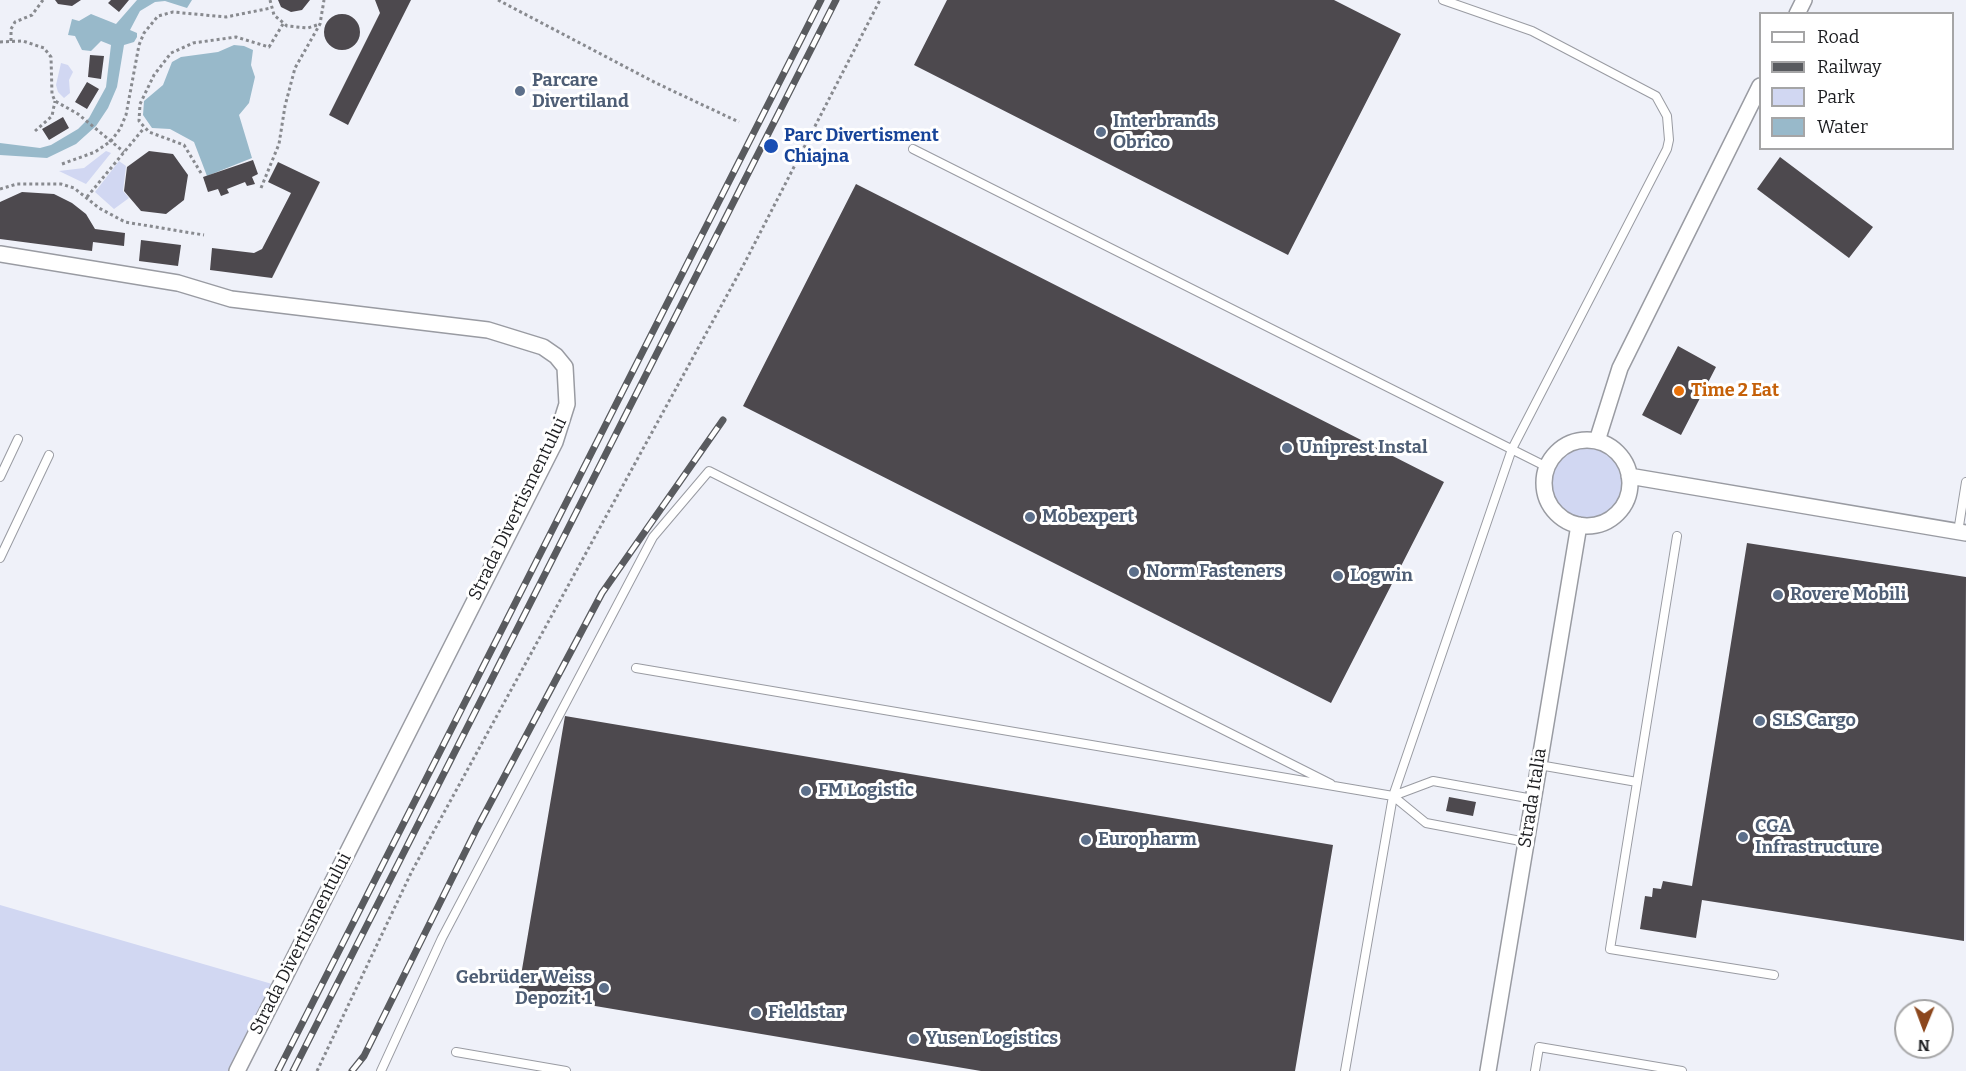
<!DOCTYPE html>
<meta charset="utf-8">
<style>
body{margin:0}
#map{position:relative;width:1966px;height:1071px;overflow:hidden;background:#eff1f9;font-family:Bitter,serif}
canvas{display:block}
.legend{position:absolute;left:1759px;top:12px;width:195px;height:138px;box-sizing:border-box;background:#fff;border:2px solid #a5a5a6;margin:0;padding:8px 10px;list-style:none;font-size:18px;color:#1d1e21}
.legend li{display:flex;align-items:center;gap:12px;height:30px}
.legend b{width:30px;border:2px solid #a5a5a6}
.north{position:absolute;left:1894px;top:999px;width:60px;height:60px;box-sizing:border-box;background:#fff;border:2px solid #a5a5a6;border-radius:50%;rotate:181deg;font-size:16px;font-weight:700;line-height:24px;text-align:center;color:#1d1e21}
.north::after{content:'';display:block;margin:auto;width:21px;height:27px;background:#8c471d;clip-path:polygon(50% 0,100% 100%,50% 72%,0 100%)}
</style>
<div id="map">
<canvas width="1966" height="1071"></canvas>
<ul class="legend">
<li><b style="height:8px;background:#fff"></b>Road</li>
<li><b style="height:8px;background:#595b5f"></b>Railway</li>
<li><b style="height:16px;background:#d1d7f2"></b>Park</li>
<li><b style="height:16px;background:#98b9ca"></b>Water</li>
</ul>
<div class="north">N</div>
</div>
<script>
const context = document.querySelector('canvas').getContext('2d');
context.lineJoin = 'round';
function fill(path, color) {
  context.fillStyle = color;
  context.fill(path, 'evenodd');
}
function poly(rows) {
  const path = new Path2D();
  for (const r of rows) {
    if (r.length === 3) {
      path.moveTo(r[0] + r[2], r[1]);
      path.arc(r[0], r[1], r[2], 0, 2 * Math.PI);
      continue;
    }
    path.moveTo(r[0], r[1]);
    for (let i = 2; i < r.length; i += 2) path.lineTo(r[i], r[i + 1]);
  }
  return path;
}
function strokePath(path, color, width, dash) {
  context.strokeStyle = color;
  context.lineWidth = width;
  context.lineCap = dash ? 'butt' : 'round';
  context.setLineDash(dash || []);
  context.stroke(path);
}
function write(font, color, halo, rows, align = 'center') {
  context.font = font + ' Bitter,serif';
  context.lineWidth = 6;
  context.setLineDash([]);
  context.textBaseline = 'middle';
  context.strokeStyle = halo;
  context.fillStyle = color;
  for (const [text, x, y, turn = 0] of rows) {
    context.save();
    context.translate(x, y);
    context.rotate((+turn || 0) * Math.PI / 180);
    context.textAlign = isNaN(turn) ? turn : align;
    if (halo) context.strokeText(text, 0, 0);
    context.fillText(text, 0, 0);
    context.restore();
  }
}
fill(poly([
 [61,63,68,65,73,72,69,80,70,93,64,98,58,92,56,85],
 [106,151,111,153,86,184,59,171,84,168],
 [119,161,126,166,123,191,129,198,114,209,95,192],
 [1587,483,43],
 [0,905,279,986,237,1071,0,1071]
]), '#d1d7f2');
fill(poly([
 [137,0,192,0,187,8,165,1,155,2,140,11,130,30,137,33,137,37,134,42,124,45,117,87,108,108,96,126,76,144,47,158,0,155,0,143,40,148,51,145,78,129,89,118,106,87,111,45,101,41,91,51,82,50,75,36,68,35,72,19,79,21,91,14,116,24],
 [234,45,244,46,253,50,251,65,255,77,249,103,239,115,252,158,207,176,194,142,170,129,152,128,143,115,144,101,163,85,172,62,181,57,218,52]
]), '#98b9ca');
fill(poly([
 [55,0,81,0,72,6,58,4],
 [111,0,129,0,119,12,108,3],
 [278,0,310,0,302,10,291,12,281,7],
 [375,0,411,0,348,125,329,115,380,13],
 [947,0,1334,0,1401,34,1288,255,914,65],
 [342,32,18],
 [90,55,104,56,101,79,88,77],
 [87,82,99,89,87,109,75,102],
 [63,117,69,128,49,140,42,129],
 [149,151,173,154,188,175,184,200,166,214,141,211,124,191,127,167],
 [1780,157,1873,227,1849,258,1757,189],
 [253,160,258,174,252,177,255,184,247,186,245,182,227,189,229,193,221,196,218,189,208,192,203,177],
 [278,162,320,182,272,278,210,270,212,248,254,253,262,249,291,193,268,182],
 [856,184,1444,482,1331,703,743,406],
 [22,192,54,194,72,203,86,214,95,229,125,233,124,246,93,242,92,251,0,239,0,202],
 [141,240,181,245,178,266,139,261],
 [1678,346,1716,367,1681,435,1642,415],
 [1747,543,1966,577,1964,941,1702,900,1696,938,1640,929,1645,896,1652,897,1653,888,1661,889,1663,881,1692,886],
 [565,716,1333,845,1295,1071,981,1071,518,993],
 [1449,797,1476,802,1473,816,1446,811]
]), '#4d494e');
const service = poly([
 [913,149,1547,467],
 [0,477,18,439],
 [1958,532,1966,482],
 [1677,536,1610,949,1774,975],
 [0,558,49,455],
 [636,668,1393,796,1426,823,1526,842],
 [1539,765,1637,782],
 [1393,796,1433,781,1533,799],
 [456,1052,566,1071],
 [381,1071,442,938,653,537,709,471,1331,784],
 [1345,1071,1393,796,1512,449,1667,149,1669,140,1667,116,1656,96,1532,31,1443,0],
 [1535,1071,1539,1047,1682,1071]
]);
const minor = poly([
 [1797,14,1804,0],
 [0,254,178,283,231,299,488,330,543,347,556,356,565,367,567,404,555,442,237,1071],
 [1587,483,43],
 [1597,441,1620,368,1760,86],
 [1629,476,1966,533],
 [1488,1071,1579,525]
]);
strokePath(service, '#999ba2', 10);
strokePath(minor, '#999ba2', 18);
strokePath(poly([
 [270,0,274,15,287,26,308,28,320,24],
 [498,0,656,83,739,122],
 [11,41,11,29,15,22,32,15,43,0],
 [0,42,23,41,44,48,51,57,52,94,55,101,78,114,124,152],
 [35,131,52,116,55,101],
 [62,164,95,152,111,141,120,129,126,115,139,45,144,33,158,16,173,12,226,17,271,8],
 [201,173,184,145,149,132,139,121,140,104,154,75,171,53,193,43,236,37,269,47,283,24],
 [261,188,279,144,285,106,295,68,320,24,324,0],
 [0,189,17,184,61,184,74,188,99,208,125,222,204,235],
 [87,197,144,128],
 [317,1071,412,871,743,266,880,0]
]), '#888a8f', 3, [3, 3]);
strokePath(service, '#fff', 8);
strokePath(minor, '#fff', 15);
const rail = poly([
 [278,1071,821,0],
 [293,1071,836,0],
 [352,1071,364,1056,477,828,602,593,723,420]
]);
strokePath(rail, '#595b5f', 7);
strokePath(rail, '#fff', 4.5, [14]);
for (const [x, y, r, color] of [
 [520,91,6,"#5c6f8a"],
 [1101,132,6,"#5c6f8a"],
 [771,146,8,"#1a4fb4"],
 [1679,391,6,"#e8710a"],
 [1287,448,6,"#5c6f8a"],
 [1030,517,6,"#5c6f8a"],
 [1134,572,6,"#5c6f8a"],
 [1338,576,6,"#5c6f8a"],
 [1778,595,6,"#5c6f8a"],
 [1760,721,6,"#5c6f8a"],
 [806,791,6,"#5c6f8a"],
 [1743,837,6,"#5c6f8a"],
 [1086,840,6,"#5c6f8a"],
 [604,988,6,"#5c6f8a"],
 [756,1013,6,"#5c6f8a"],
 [914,1039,6,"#5c6f8a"]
]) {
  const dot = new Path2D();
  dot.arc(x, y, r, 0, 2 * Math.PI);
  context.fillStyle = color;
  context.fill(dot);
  strokePath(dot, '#fff', 2);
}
write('bold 18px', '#4e5e75', '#fff', [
 ["Parcare",532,81],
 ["Divertiland",532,102],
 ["Interbrands",1113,122],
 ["Obrico",1113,143],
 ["Uniprest Instal",1299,448],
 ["Mobexpert",1042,517],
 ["Norm Fasteners",1146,572],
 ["Logwin",1350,576],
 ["Rovere Mobili",1790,595],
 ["SLS Cargo",1772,721],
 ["FM Logistic",818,791],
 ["CGA",1755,827],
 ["Infrastructure",1755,848],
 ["Europharm",1098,840],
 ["Gebrüder Weiss",592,978,"right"],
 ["Depozit 1",592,999,"right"],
 ["Fieldstar",768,1013],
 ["Yusen Logistics",926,1039]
], 'left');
write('bold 18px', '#164399', '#fff', [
 ["Parc Divertisment",784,136],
 ["Chiajna",784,157]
], 'left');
write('bold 18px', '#c56008', '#fff', [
 ["Time 2 Eat",1691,391]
], 'left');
write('18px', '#1d1e21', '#fff', [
 ["Strada Divertismentului",518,509,-64],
 ["Strada Italia",1533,798,-81],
 ["Strada Divertismentului",301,944,-63]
]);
</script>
